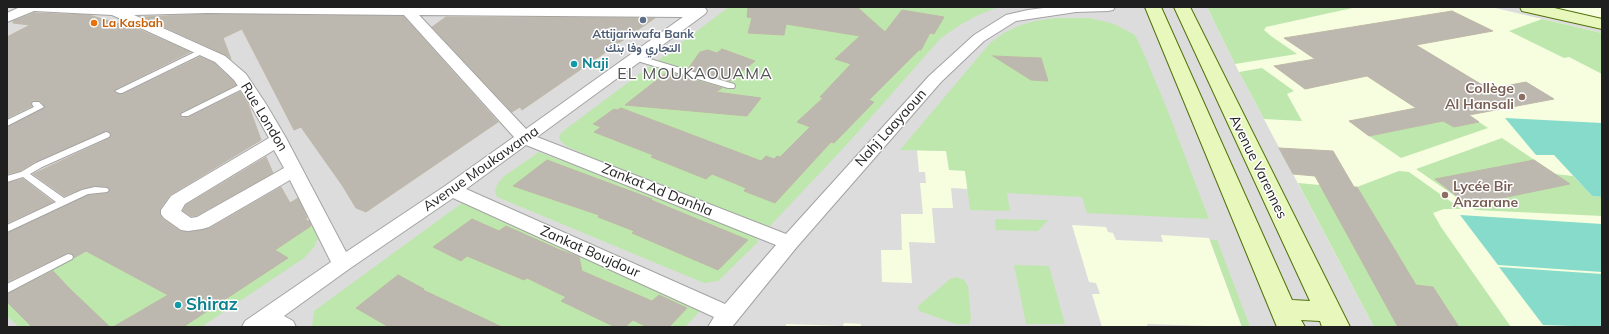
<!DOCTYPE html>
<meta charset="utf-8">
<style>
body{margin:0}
#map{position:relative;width:1609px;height:334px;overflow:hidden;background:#efeee5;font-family:Mulish,sans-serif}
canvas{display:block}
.frame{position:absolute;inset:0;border:8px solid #1f1f1f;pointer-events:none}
</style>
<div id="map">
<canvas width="1609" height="334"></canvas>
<div class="frame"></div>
</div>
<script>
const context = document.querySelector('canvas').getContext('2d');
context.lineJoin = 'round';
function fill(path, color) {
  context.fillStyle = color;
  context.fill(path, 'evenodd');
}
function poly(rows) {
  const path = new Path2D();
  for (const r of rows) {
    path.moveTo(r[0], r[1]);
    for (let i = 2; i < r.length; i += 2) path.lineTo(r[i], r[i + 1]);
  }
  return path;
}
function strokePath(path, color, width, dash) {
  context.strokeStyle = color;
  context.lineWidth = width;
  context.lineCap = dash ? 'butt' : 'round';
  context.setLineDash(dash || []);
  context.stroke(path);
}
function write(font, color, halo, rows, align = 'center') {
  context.font = font + ' Mulish,Vazirmatn,sans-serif';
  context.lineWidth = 3;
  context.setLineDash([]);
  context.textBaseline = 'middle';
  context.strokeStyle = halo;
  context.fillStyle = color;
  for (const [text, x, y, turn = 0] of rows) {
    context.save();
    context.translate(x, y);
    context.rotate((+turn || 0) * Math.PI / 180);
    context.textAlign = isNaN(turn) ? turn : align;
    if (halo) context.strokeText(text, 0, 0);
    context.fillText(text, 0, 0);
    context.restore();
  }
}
fill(poly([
 [7,7,1602,7,1602,327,7,327]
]), '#dddcdc');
fill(poly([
 [1207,7,1491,7,1602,33,1602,327,1374,327,1239,72],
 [1530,7,1602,7,1602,24],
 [917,150,946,151,965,170,968,189,951,188,953,208,932,208,935,243,909,242,912,283,882,282,881,250,902,250,901,214,923,214,920,183,926,183,925,172,919,172],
 [1072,225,1106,227,1108,232,1113,233,1116,240,1163,242,1161,235,1209,238,1242,327,1147,324,1148,327,1102,327,1092,294,1100,294,1096,283,1089,282],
 [844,323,861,324,861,327,786,327,786,324,843,326]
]), '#f7fee0');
fill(poly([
 [729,7,999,7,978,15,960,25,941,38,850,141,769,227,603,162,566,146,560,140,559,136,562,132],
 [1207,7,1357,7,1266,27,1264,30,1271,36,1297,54,1235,64],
 [1056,18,1089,18,1103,21,1114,24,1135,35,1144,54,1167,109,1209,219,1087,213,1082,197,1007,193,1010,211,970,210,965,171,949,170,946,151,900,150,990,43,1004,33,1018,26,1035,21],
 [1542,19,1602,33,1602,74,1569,57,1564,58,1509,31],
 [1262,68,1294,91,1287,94,1302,121,1264,119,1239,72],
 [1443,121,1454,127,1479,122,1488,128,1401,158,1369,136],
 [1502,138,1555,174,1573,176,1592,196,1602,197,1602,216,1475,210,1416,169],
 [539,152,755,235,758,242,718,281,704,283,497,197,495,191,497,185,503,177],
 [1399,171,1409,172,1461,209,1444,209,1433,213,1441,227,1511,327,1374,327,1298,183,1320,185,1400,259,1357,187],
 [462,203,587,258,700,311,685,327,312,327,314,311],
 [995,219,1048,220,1038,231,996,230],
 [313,225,318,238,314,247,304,258,201,327,19,327,7,316,7,296,115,235,117,268,157,289,274,250],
 [1210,240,1217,240,1250,327,1242,327],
 [1014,265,1049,266,1065,324,1026,324],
 [956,277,964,280,968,286,971,319,969,324,956,324,919,311,918,306,950,279]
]), '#bee7ad');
fill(poly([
 [1505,118,1602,123,1602,197,1592,196,1554,155,1536,155],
 [1460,215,1602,224,1602,272,1498,265],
 [1499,267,1602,274,1602,327,1543,325]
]), '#86dbcb');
const building = poly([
 [748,7,857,7,885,32,902,10,944,17,934,34,930,33,921,50,919,50,869,100,874,102,834,143,831,142,775,203,744,191,746,188,712,174,706,179,651,157,653,155,594,132,601,127,593,124,614,109,617,110,621,108,761,161,766,156,774,159,777,156,780,157,810,127,797,122,823,98,820,97,851,64,835,59,860,36,786,24,784,35,748,33,752,18,747,17,748,7],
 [1452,11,1493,31,1416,45,1489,89,1526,82,1554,99,1469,115,1479,122,1454,127,1443,121,1369,136,1349,121,1416,108,1367,76,1305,89,1274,66,1315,59,1284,38,1452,11],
 [34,13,89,15,130,27,131,26,190,52,114,90,114,92,118,94,123,94,200,57,214,63,233,81,236,85,180,113,180,115,182,118,189,117,240,92,248,104,261,140,170,195,160,209,160,214,163,219,180,231,188,232,202,230,210,228,281,187,290,203,298,198,307,218,305,219,310,222,311,226,275,250,288,258,183,327,113,327,168,295,86,251,74,258,72,254,67,253,7,282,7,233,88,195,107,193,110,190,107,187,95,186,81,189,64,196,33,174,110,138,111,134,106,131,35,162,20,171,7,174,7,127,45,107,40,101,33,100,31,103,32,106,7,118,7,37,30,25,13,23,13,21,34,13],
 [207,14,403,16,498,122,366,212,356,208,342,185,301,127,294,130,242,29,223,38,231,59,226,55,143,17,207,14],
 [446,17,655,18,522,110,520,107,512,112,432,27,446,17],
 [722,49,755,61,730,81,688,69,700,52,708,50,717,53,722,49],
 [993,56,1041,58,1048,81,1031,80,993,56],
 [667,72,722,88,716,92,761,98,747,116,625,105,667,72],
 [1279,148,1333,151,1354,187,1357,187,1416,285,1433,287,1459,327,1398,327,1315,176,1293,174,1279,148],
 [266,157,273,173,196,216,191,216,183,211,186,205,266,157],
 [547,160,652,199,651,200,748,240,718,270,632,233,634,231,598,217,599,215,513,186,547,160],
 [1534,160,1570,184,1468,205,1435,179,1534,160],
 [23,179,53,202,7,223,7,183,23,179],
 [472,219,499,231,506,226,560,250,579,257,582,271,652,301,659,295,687,308,669,327,647,327,633,320,625,327,615,327,561,301,566,297,527,278,524,280,467,256,461,261,433,247,472,219],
 [53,271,70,289,110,327,32,327,7,302,7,294,53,271],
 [398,275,424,289,423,290,502,327,389,327,356,308,398,275]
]);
fill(building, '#bcb7af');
strokePath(building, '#c0b8a8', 1);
const lane = poly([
 [201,49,204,49,208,51,122,93,119,93,115,91,201,49],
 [634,56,640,56,734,84,735,86,734,88,728,88,634,60,634,56],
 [243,83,246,83,250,85,188,116,182,116,181,114,243,83],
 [33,102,39,102,44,107,7,126,7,120,34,107,32,104,33,102],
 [106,132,109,133,110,135,109,137,42,167,30,174,64,198,82,190,95,187,107,188,109,190,107,192,88,194,7,232,7,225,56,202,23,177,7,182,7,176,21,172,36,163,106,132],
 [68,254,72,255,73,257,72,259,7,293,7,284,68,254]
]);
const street = poly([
 [20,7,705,8,707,11,705,14,537,137,786,234,929,76,974,35,1006,15,1028,10,1051,7,1115,7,1113,10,1108,11,1076,12,1016,21,984,41,941,82,796,248,732,327,708,327,714,317,453,198,349,269,284,316,293,321,296,327,242,327,245,321,331,262,290,180,209,227,202,229,188,231,181,230,164,218,161,214,161,210,171,196,269,138,250,104,234,80,215,62,112,15,34,11,7,22,7,13,20,7],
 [207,13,404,15,514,137,445,186,346,252,286,138,266,104,246,74,225,56,134,15,207,13],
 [419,15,683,17,526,129,419,15],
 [526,145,776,245,725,304,466,189,526,145],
 [274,150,284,168,197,217,191,218,181,211,185,204,274,150]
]);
const secondary = poly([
 [1145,7,1161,7,1292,300,1310,301,1174,7,1190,7,1350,327,1322,327,1320,321,1301,320,1305,327,1277,327,1145,7],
 [1520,7,1550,7,1602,19,1602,29,1522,11,1520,7]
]);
strokePath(lane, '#a3a3a3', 2);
strokePath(street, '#a3a3a3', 2);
strokePath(secondary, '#51720a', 2);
fill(lane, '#fff');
fill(street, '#fff');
fill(secondary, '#e8f7bb');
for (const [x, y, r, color] of [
 [643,20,4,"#5c6f8a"],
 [94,23,4,"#e8710a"],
 [574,64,4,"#0f9aa8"],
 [1522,97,4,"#8d6e63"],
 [1445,195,4,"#8d6e63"],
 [178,305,4,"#0f9aa8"]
]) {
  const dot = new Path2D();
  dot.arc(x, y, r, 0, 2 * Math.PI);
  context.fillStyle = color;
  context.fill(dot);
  strokePath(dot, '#fff', 1.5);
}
write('bold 12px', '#c56008', '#fff', [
 ["La Kasbah",102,23]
], 'left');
write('bold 12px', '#4e5e75', '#fff', [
 ["Attijariwafa Bank",643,34],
 ["التجاري وفا بنك",643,48]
]);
write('bold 14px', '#0d838f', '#fff', [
 ["Naji",582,64]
], 'left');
write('bold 14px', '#785e54', '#fff', [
 ["Collège",1514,89],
 ["Al Hansali",1514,105],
 ["Lycée Bir",1453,187,"left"],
 ["Anzarane",1453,203,"left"]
], 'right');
write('14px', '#1f1f1f', '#fff', [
 ["Rue London",264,117,59],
 ["Nahj Laayaoun",891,128,-48],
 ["Avenue Varennes",1258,167,64],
 ["Avenue Moukawama",481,169,-35],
 ["Zankat Ad Danhla",657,190,22],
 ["Zankat Boujdour",590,252,24]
]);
context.letterSpacing = '1px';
write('16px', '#525252', '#fff', [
 ["EL MOUKAOUAMA",695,74]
]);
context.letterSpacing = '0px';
write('bold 17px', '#0d838f', '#fff', [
 ["Shiraz",186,305]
], 'left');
</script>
